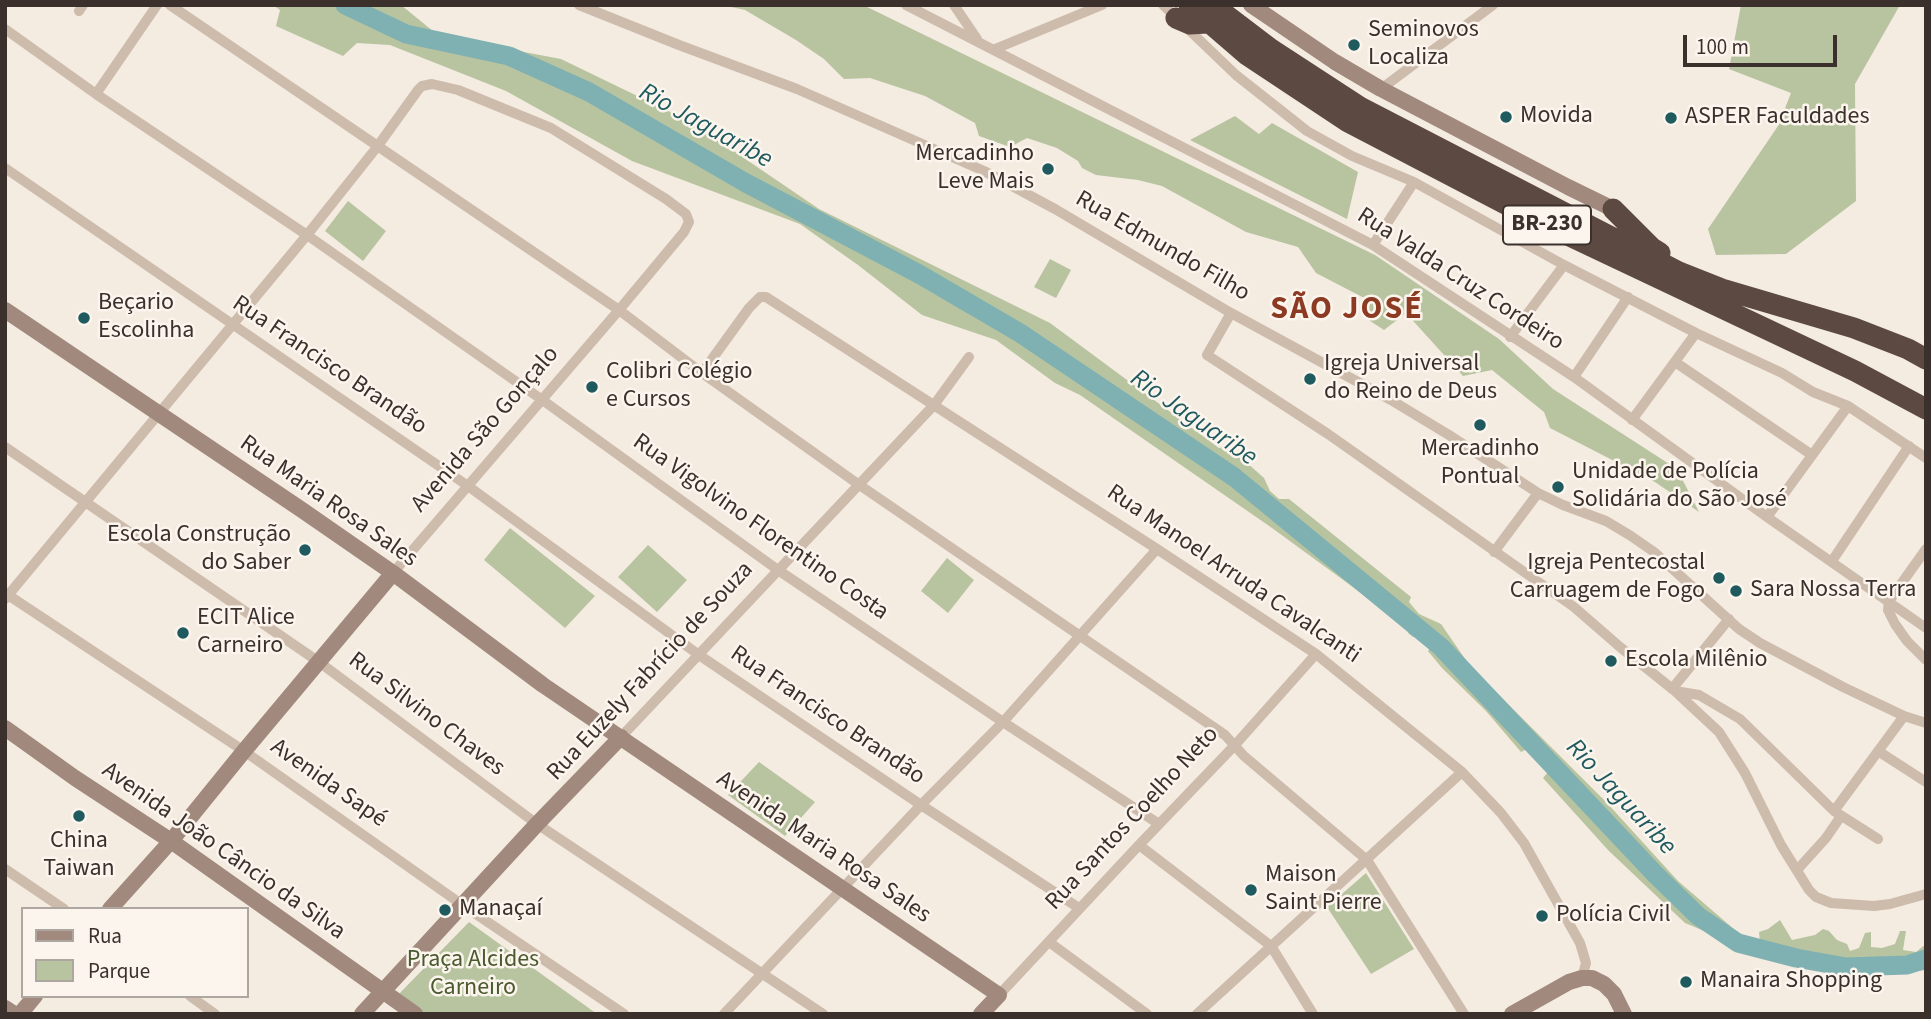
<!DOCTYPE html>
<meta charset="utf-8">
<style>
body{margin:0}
#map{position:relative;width:1931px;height:1019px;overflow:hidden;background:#f4ebe1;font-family:"Source Sans 3",sans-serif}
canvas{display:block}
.frame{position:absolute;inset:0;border:7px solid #3b302b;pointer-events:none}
.legend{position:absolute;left:21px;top:907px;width:228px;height:91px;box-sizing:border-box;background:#fbf5ee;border:2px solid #aea6a0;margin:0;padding:9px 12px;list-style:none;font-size:21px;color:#3b302b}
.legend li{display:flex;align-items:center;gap:14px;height:35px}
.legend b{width:35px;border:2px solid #aea6a0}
.scale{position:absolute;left:1683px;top:35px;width:154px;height:32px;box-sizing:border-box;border:4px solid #3b302b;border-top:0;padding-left:9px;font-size:21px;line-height:24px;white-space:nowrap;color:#3b302b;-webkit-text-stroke:5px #fbf5ee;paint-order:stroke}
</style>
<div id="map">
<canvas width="1931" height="1019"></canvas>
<div class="frame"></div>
<ul class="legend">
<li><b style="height:9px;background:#a18a7d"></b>Rua</li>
<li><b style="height:19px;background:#b8c4a0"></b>Parque</li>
</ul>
<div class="scale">100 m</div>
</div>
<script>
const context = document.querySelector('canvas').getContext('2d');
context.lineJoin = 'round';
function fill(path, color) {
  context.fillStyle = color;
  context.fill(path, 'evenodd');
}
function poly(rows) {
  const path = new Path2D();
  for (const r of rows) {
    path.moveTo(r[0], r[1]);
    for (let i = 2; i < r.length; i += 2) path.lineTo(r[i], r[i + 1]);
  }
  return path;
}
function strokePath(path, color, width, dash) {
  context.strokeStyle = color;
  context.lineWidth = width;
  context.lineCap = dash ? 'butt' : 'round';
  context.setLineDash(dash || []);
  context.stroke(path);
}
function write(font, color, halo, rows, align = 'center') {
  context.font = font + ' "Source Sans 3",sans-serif';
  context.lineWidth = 5;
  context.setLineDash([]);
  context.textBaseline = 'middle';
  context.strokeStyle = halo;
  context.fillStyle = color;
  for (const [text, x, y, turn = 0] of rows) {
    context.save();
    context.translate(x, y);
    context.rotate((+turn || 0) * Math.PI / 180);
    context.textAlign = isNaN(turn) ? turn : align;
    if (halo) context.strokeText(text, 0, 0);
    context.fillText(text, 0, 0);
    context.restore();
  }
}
fill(poly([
 [273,5,401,5,439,36,561,59,691,122,819,209,1050,323,1219,448,1229,447,1264,478,1270,491,1279,499,1289,499,1411,597,1409,602,1419,614,1441,624,1470,666,1607,803,1678,881,1742,936,1760,943,1759,932,1768,929,1780,920,1792,940,1815,935,1823,929,1829,931,1837,940,1847,944,1850,951,1859,948,1865,933,1871,932,1871,947,1882,948,1895,944,1900,931,1906,931,1903,950,1916,952,1926,944,1926,970,1863,977,1783,964,1685,923,1608,850,1543,778,1548,772,1527,749,1521,752,1486,711,1442,668,1428,651,1431,646,1422,635,1413,637,1408,633,1410,630,1402,623,1272,528,1080,395,1055,383,996,340,922,315,858,265,800,224,632,161,506,91,390,45,357,43,343,56,276,26,280,10],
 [722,5,863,5,1375,255,1499,339,1553,389,1677,469,1699,512,1655,482,1550,428,1544,412,1492,370,1463,376,1406,313,1384,330,1367,319,1370,301,1316,273,1298,247,1246,232,1162,186,1138,180,1096,175,1082,168,1078,161,1057,148,1027,138,1010,147,979,136,975,123,925,96,870,78,844,79,824,59,796,40,745,10],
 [1741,5,1900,5,1855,84,1856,201,1786,254,1716,255,1708,229,1778,126,1791,93,1729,69],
 [1235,116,1259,134,1272,123,1358,172,1347,219,1190,140],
 [348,201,386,231,363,261,325,231],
 [1050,259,1071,270,1056,298,1034,287],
 [510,528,595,596,565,628,484,560],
 [648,545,687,580,657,612,618,577],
 [947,558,974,580,948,613,921,591],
 [759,762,815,802,785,836,728,795],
 [1366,873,1414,949,1371,974,1327,907],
 [469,922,597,1014,423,1014,397,996]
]), '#b8c4a0');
strokePath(poly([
 [345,5,406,34,509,56,589,92,746,183,919,274,1020,333,1234,477,1441,647,1655,874,1698,916,1738,943,1796,958,1846,967,1907,965,1926,959]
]), '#7fb0b2', 19);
strokePath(poly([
 [170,5,619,310,702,373,858,484,1225,735,1244,756,1367,860,1464,1014],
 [579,5,679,45,797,89,984,171,1055,209,1231,313,1391,400,1449,435,1538,493,1563,505,1606,521,1631,536,1654,552,1739,629,1760,643,1843,687,1904,716,1926,723],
 [906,5,1373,245,1574,377,1767,517,1926,628],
 [954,5,977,39],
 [1163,5,1236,75,1307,131,1352,156,1414,182],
 [79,11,83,5],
 [5,29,96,94,307,235,541,399,778,570,1003,722,1159,824],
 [995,49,1102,5],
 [1381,89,1493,5],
 [96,94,157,5],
 [5,168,468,486,699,655,921,805,1079,908],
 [1373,245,1414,182,1564,265,1696,333,1782,373,1813,392,1848,406,1926,458],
 [1231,313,1207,355,1328,434,1574,607,1620,647,1675,691,1719,732,1745,773,1781,845,1809,890,1816,897,1831,903,1874,906,1890,904,1926,894],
 [1510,337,1564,265],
 [1675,362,1812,455],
 [702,373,749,308,760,297,766,297,1157,549,1316,654,1462,772,1501,813,1524,843,1580,943,1586,963,1582,978],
 [1574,377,1628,297],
 [1632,420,1696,333],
 [5,447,319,662,537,824,823,1014],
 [1767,517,1848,406],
 [1494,552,1538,493],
 [1832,561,1909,446],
 [5,593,244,751,464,906,624,1014],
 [5,599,307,235,377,147,418,90,422,86,432,84,458,90,551,128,666,199,686,214,689,222,684,232,619,310,393,573],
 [1889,601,1888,610,1895,624,1907,641,1926,660],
 [1889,601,1926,549],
 [1672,689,1729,619],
 [1675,691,1699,695,1740,719,1834,811,1878,839],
 [621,737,934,405,969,357],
 [1878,751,1926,782],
 [1834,811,1904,716],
 [1139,845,1271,946,1313,1014],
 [5,869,64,909],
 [1797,870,1826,838,1841,816],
 [1049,942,1147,1014],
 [999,995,1139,845,1235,745,1316,654],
 [190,996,215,1014],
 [724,1014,921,805,1003,722,1157,549],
 [1197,1014,1462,772]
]), '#cdbbac', 10);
strokePath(poly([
 [1251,5,1335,62,1381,89,1568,187,1613,209],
 [5,310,302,510,393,573,543,685,999,995,981,1014],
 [5,728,75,778,171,841,415,1014],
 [110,909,171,841,244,751,393,573],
 [5,1008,14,1014],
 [20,1014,35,996],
 [362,1014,537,824,621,737],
 [1512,1014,1569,982,1582,978,1592,978,1604,984,1614,994,1624,1014]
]), '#a18a7d', 16);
strokePath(poly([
 [1189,5,1247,55,1348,122,1538,221,1855,371,1926,409],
 [1213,5,1271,49,1360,107,1679,272,1722,289,1854,328,1908,349,1926,359],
 [1176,18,1190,24,1207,23],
 [1613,209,1652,248,1660,253]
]), '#5c4a42', 21);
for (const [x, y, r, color] of [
 [1354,45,7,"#1f5a5e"],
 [1506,117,7,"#1f5a5e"],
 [1671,118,7,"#1f5a5e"],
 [1048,169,7,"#1f5a5e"],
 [84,318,7,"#1f5a5e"],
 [1310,379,7,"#1f5a5e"],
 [592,387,7,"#1f5a5e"],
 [1480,425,7,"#1f5a5e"],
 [1558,487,7,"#1f5a5e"],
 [305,550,7,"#1f5a5e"],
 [1719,578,7,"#1f5a5e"],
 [1736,591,7,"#1f5a5e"],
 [183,633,7,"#1f5a5e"],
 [1611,661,7,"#1f5a5e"],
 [79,816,7,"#1f5a5e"],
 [1251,890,7,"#1f5a5e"],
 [445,910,7,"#1f5a5e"],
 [1542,916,7,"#1f5a5e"],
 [1686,982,7,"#1f5a5e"]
]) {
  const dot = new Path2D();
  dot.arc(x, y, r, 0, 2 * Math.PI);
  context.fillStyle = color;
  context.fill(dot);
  strokePath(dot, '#fbf5ee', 2.5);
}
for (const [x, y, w] of [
 [1547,225,88]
]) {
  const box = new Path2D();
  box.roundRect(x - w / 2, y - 19.5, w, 39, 5);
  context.fillStyle = '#fbf5ee';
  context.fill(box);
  strokePath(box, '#3b302b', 2);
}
write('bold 23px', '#3b302b', null, [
 ["BR-230",1547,225]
]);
write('24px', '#3b302b', '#fbf5ee', [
 ["Seminovos",1368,31],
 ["Localiza",1368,59],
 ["Movida",1520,117],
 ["ASPER Faculdades",1685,118],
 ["Mercadinho",1034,155,"right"],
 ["Leve Mais",1034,183,"right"],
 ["Beçario",98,304],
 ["Escolinha",98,332],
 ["Igreja Universal",1324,365],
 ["do Reino de Deus",1324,393],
 ["Colibri Colégio",606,373],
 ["e Cursos",606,401],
 ["Mercadinho",1480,450,"center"],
 ["Pontual",1480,478,"center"],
 ["Unidade de Polícia",1572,473],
 ["Solidária do São José",1572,501],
 ["Escola Construção",291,536,"right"],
 ["do Saber",291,564,"right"],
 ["Igreja Pentecostal",1705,564,"right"],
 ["Carruagem de Fogo",1705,592,"right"],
 ["Sara Nossa Terra",1750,591],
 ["ECIT Alice",197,619],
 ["Carneiro",197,647],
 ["Escola Milênio",1625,661],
 ["China",79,842,"center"],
 ["Taiwan",79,870,"center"],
 ["Maison",1265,876],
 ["Saint Pierre",1265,904],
 ["Manaçaí",459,910],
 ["Polícia Civil",1556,916],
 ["Manaira Shopping",1700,982]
], 'left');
write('24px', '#3b302b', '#fbf5ee', [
 ["Rua Edmundo Filho",1162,247,30],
 ["Rua Valda Cruz Cordeiro",1460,280,33],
 ["Rua Francisco Brandão",329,366,34],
 ["Avenida São Gonçalo",486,430,-49],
 ["Rua Maria Rosa Sales",328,502,35],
 ["Rua Vigolvino Florentino Costa",760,528,35],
 ["Rua Manoel Arruda Cavalcanti",1233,575,34],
 ["Rua Euzely Fabrício de Souza",651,672,-47],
 ["Rua Silvino Chaves",426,715,37],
 ["Rua Francisco Brandão",827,716,34],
 ["Avenida Sapé",328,784,35],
 ["Rua Santos Coelho Neto",1133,819,-47],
 ["Avenida Maria Rosa Sales",823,848,34],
 ["Avenida João Câncio da Silva",223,852,35]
]);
write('24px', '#4a5a2e', '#fbf5ee', [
 ["Praça Alcides",473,961],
 ["Carneiro",473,989]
]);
write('italic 26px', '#1f5a5e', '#fbf5ee', [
 ["Rio Jaguaribe",705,127,29],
 ["Rio Jaguaribe",1193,419,35],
 ["Rio Jaguaribe",1620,798,47]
]);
context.letterSpacing = '2px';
write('bold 32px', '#8c3b22', '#fbf5ee', [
 ["SÃO JOSÉ",1347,311]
]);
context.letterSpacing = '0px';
</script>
